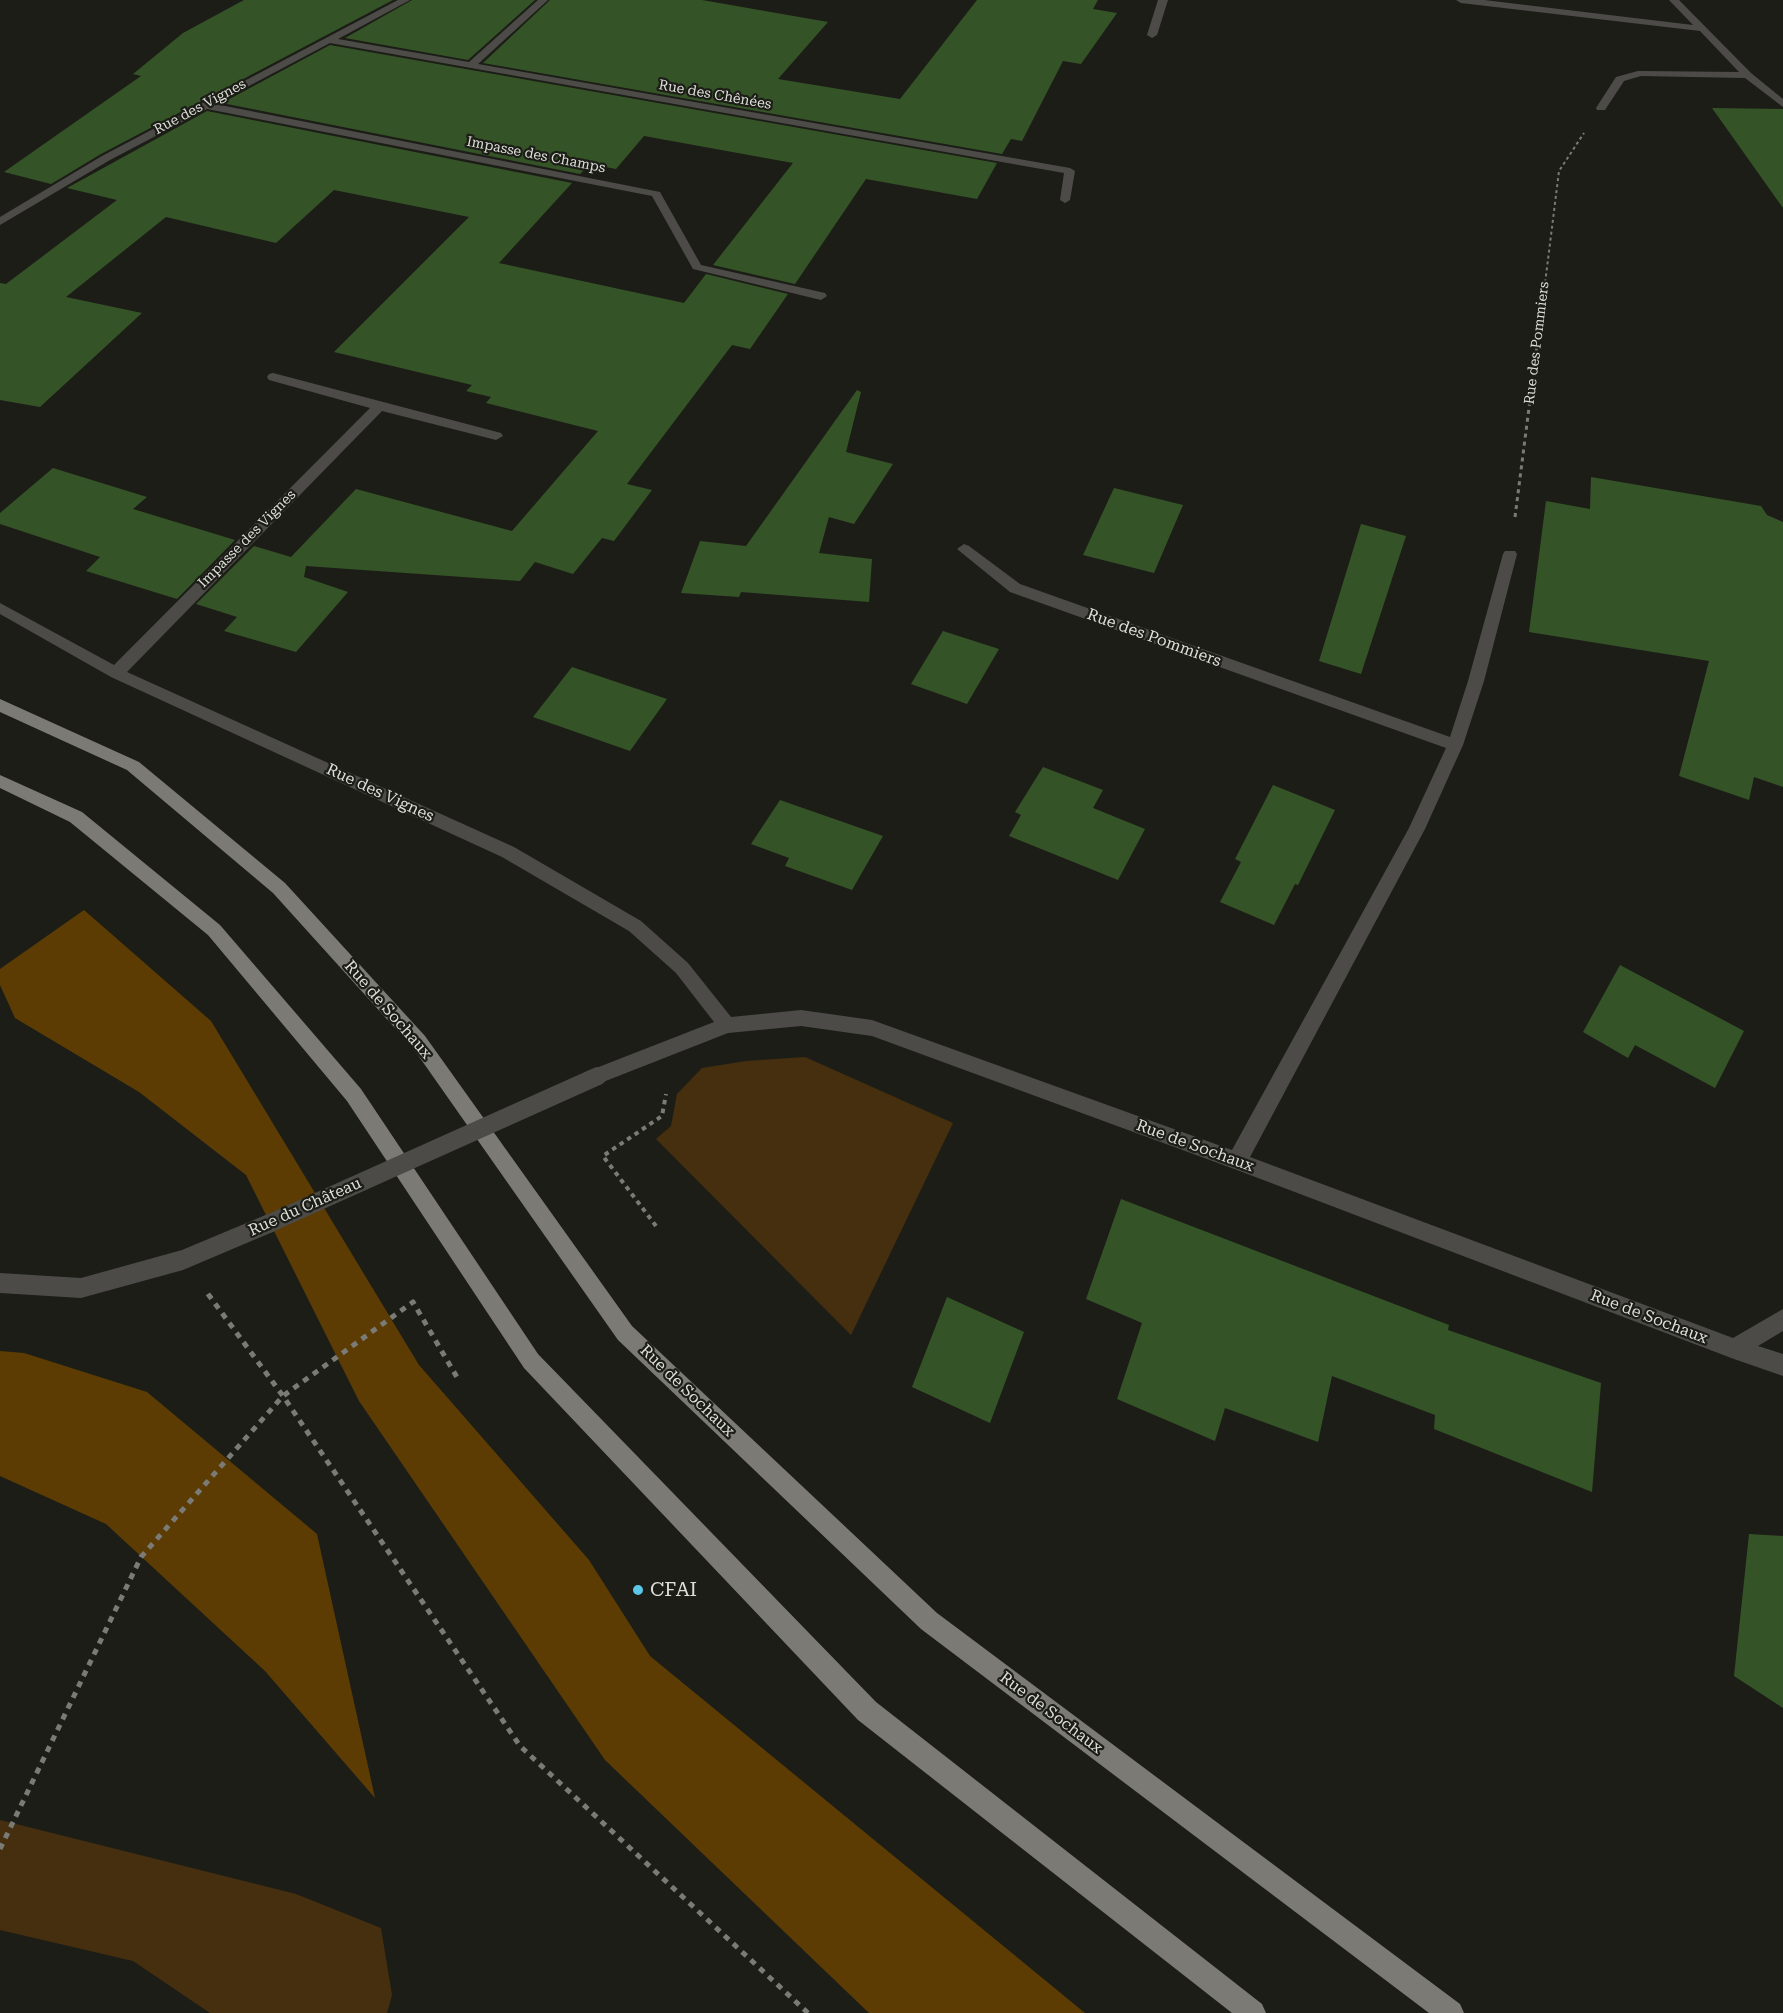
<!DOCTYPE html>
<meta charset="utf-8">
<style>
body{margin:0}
canvas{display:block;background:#1c1d17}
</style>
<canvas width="1783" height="2013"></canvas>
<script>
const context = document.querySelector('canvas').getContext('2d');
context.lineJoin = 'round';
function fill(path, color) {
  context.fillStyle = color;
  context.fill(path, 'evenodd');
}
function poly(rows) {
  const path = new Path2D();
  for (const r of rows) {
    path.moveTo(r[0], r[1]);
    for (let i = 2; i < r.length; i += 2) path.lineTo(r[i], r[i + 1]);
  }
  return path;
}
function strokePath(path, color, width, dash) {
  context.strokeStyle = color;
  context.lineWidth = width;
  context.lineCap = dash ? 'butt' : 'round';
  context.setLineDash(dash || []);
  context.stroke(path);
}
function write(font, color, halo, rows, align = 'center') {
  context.font = font + ' "Roboto Serif",serif';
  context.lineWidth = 4.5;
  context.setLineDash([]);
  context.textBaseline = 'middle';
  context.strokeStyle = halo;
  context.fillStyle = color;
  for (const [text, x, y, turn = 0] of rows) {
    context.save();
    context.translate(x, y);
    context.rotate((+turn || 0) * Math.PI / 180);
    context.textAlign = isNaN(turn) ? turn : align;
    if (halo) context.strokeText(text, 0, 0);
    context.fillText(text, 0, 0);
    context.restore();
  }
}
fill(poly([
 [805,1057,953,1123,851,1335,656,1139,671,1126,677,1094,702,1068,746,1061],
 [0,1820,296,1894,381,1928,392,1995,387,2013,210,2013,133,1961,0,1930]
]), '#452f0e');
fill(poly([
 [84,910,211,1021,419,1365,589,1560,650,1656,1085,2013,869,2013,605,1760,359,1401,246,1175,139,1092,15,1018,0,985,0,969],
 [0,1351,24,1353,147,1392,317,1534,375,1798,265,1671,106,1524,0,1476]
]), '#5c3c03');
fill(poly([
 [244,0,393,0,101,154,51,184,4,172,141,76,133,74,183,33],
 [412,0,535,0,468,60,345,38],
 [550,0,702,0,828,22,778,79,900,99,977,0,1098,0,1093,9,1117,13,1081,64,1063,61,1022,141,1011,139,1002,154,483,63],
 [330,45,997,163,977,199,866,179,795,284,713,265,793,163,644,136,616,169,590,164,580,174,222,103],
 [1712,108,1783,109,1783,208],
 [207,111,572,183,499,263,684,303,706,274,788,294,750,349,732,345,627,484,652,490,614,541,602,538,573,574,535,562,520,581,306,566,304,577,348,592,296,652,224,631,237,617,196,604,254,546,291,557,356,489,512,531,598,431,486,403,491,397,466,391,472,385,334,352,469,217,334,190,276,243,166,217,66,297,142,313,40,407,0,400,0,283,6,284,117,200,67,188],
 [857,390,861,392,846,452,893,464,854,524,829,517,819,553,872,559,869,602,741,592,739,597,681,593,700,541,746,546],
 [53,468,147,497,133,509,235,540,177,599,86,571,100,557,0,524,0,513],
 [1591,477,1761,506,1767,515,1783,522,1783,787,1754,777,1749,800,1679,776,1709,661,1529,632,1546,501,1590,509],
 [1114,488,1183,505,1154,573,1083,555],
 [1361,524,1406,536,1361,674,1319,661],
 [943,631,999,649,967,704,911,684],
 [572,667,667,699,630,751,533,717],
 [1043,767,1103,790,1093,808,1145,829,1118,880,1009,836,1021,815,1015,812],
 [1273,785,1335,810,1298,885,1295,884,1274,925,1220,902,1241,862,1235,859],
 [780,800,883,836,852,890,785,866,789,858,751,844],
 [1620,965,1744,1031,1715,1088,1635,1045,1628,1058,1583,1032],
 [1121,1199,1449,1325,1448,1330,1601,1383,1592,1492,1434,1429,1435,1415,1332,1376,1318,1442,1225,1408,1215,1441,1117,1399,1142,1323,1086,1299],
 [947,1297,1024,1332,990,1423,912,1387],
 [1749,1534,1783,1536,1783,1708,1734,1676]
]), '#345326');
strokePath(poly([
 [1540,324,1559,171,1584,133]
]), '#7a7b76', 2, [3, 3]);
strokePath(poly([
 [1515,517,1540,322]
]), '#7a7b76', 3, [4, 4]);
strokePath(poly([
 [656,1226,603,1156,662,1116,666,1094],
 [208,1294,209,1296]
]), '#7a7b76', 4, [4.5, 4.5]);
strokePath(poly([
 [208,1294,283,1396,520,1746,808,2013],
 [0,1849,141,1557,283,1396,413,1302,458,1379]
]), '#7a7b76', 5, [6, 6]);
fill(poly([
 [398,0,410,0,338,39,469,62,538,0,548,0,478,64,1070,168,1075,171,1070,200,1065,203,1060,200,1064,173,330,43,215,104,660,192,701,265,825,293,827,296,821,300,693,269,652,196,207,109,110,160,0,225,0,217,102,156,398,0],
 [1158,0,1168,0,1157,35,1152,38,1147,35,1158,0],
 [1456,0,1484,0,1693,25,1669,0,1679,0,1751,73,1783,99,1783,107,1745,78,1641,76,1624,81,1605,110,1597,110,1596,108,1616,77,1638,71,1739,72,1700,31,1461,3,1456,0],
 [273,373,501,433,503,436,496,440,382,411,127,672,514,847,641,921,688,963,731,1017,801,1010,872,1020,1232,1150,1409,828,1446,748,1010,592,957,549,964,544,969,546,1020,584,1450,737,1468,681,1503,554,1505,551,1515,551,1517,554,1484,681,1463,745,1425,829,1250,1157,1733,1338,1783,1309,1783,1331,1758,1346,1783,1354,1783,1376,1734,1359,1237,1170,872,1036,801,1026,728,1033,598,1084,591,1082,589,1076,591,1070,714,1022,676,973,629,931,502,857,111,677,0,614,0,603,114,665,370,408,269,380,267,377,269,374,273,373],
 [268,1214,275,1217,278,1224,275,1231,183,1270,81,1298,0,1293,0,1273,81,1278,182,1250,268,1214]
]), '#4c4b48');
fill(poly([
 [0,699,139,762,285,883,425,1036,632,1326,937,1613,1460,2004,1464,2013,1429,2013,921,1629,618,1340,413,1048,273,893,127,770,0,712,0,699],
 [0,775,82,812,220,925,361,1089,538,1354,876,1702,1262,2004,1266,2013,1232,2013,858,1720,524,1368,347,1101,208,935,70,822,0,788,0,775]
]), '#7c7a74');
strokePath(poly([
 [268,1224,598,1076]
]), '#4c4b48', 18);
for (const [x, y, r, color] of [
 [638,1590,6,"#5cc7e7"]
]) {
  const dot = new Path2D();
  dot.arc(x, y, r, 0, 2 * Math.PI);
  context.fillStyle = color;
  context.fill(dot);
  strokePath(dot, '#1c1d17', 2);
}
write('14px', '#ddded9', '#1c1d17', [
 ["Rue des Chênées",715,95,10],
 ["Rue des Vignes",200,107,-28],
 ["Impasse des Champs",536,155,11],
 ["Rue des Pommiers",1537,343,-83],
 ["Impasse des Vignes",247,539,-45]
]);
write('16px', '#ddded9', '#1c1d17', [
 ["Rue des Pommiers",1154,638,20],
 ["Rue des Vignes",380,793,25],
 ["Rue de Sochaux",388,1010,49],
 ["Rue de Sochaux",1195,1146,20],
 ["Rue du Château",305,1207,-24],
 ["Rue de Sochaux",1649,1317,21],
 ["Rue de Sochaux",687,1391,44],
 ["Rue de Sochaux",1051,1713,37]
]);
write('20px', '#ddded9', '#1c1d17', [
 ["CFAI",650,1590]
], 'left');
</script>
